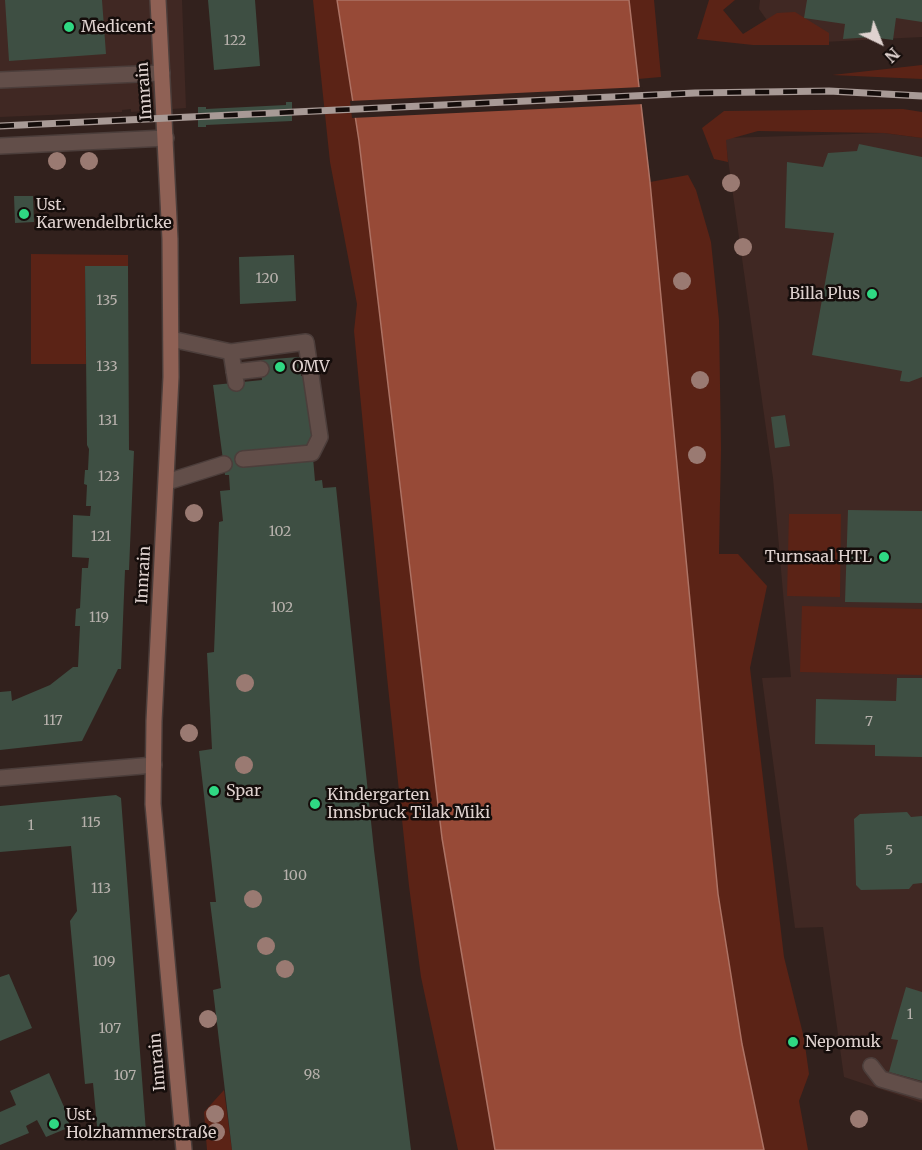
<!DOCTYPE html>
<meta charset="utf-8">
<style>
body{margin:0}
#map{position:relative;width:922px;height:1150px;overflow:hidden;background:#32211d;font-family:Merriweather,serif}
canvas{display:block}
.north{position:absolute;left:850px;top:12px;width:60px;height:60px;-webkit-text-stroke:4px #150d0b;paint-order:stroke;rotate:137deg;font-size:16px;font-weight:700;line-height:24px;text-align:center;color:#dfd2cf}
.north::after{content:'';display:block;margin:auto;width:21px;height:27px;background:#dfd2cf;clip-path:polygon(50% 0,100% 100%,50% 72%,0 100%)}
</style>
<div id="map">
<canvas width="922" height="1150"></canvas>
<div class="north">N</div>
</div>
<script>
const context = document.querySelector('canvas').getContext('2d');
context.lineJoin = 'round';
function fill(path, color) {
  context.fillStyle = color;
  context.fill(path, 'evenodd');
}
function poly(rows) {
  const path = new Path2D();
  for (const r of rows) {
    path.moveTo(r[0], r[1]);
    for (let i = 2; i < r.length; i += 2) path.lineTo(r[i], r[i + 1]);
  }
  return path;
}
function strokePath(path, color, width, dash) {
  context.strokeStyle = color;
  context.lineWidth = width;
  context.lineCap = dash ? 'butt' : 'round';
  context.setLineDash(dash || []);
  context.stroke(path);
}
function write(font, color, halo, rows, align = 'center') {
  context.font = font + ' Merriweather,serif';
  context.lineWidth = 5;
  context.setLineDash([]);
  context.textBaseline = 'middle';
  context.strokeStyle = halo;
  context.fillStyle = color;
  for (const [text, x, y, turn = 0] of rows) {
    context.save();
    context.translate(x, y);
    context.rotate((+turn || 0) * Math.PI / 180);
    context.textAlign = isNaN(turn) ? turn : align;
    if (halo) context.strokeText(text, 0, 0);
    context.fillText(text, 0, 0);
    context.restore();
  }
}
fill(poly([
 [0,0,182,0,186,108,131,112,131,109,122,110,122,112,0,117],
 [760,0,922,0,922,37,784,44,759,9],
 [884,133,922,138,922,1103,844,1077,823,927,795,928,762,678,791,677,784,604,773,478,725,138]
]), '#402823');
fill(poly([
 [313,0,337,0,359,141,442,838,495,1150,458,1150,421,977,409,886,387,677,354,331,357,304,330,162],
 [629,0,654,0,661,77,638,79],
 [709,0,735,0,723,10,743,34,777,13,795,12,829,33,829,45,753,45,697,39],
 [922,65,922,79,832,75],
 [903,109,922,112,922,138,884,133,758,131,726,140,728,162,714,159,702,128,724,111],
 [688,175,696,190,711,242,719,320,721,449,719,554,738,554,767,586,750,668,784,957,804,1038,809,1074,799,1101,808,1150,764,1150,742,1044,718,894,650,182],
 [31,254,128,255,128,266,85,266,86,364,31,364],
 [789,514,841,514,840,597,787,596],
 [802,606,922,609,922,675,800,672],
 [224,1090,232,1150,207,1150,204,1112]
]), '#5b2316');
const water = poly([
 [337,0,629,0,650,182,718,894,742,1044,764,1150,495,1150,442,838,359,141,337,0]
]);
fill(water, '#974a37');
strokePath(water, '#ad7365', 1.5);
fill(poly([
 [642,87,644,104,352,118,350,101]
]), '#32211d');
fill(poly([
 [5,0,102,0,106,54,9,61],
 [208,0,255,0,260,66,214,70],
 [807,0,922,0,922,22,896,18,893,40,871,37,843,39,845,24,804,18],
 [286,102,292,102,292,121,206,125,206,127,198,127,198,107,206,107,206,109,286,105],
 [859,144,922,157,922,377,909,382,900,381,902,371,812,355,834,233,785,228,787,162,823,167,828,153,857,151],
 [14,196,33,196,34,222,15,223],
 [294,255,296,301,240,304,239,257],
 [85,266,128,266,129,450,134,451,129,570,125,570,121,669,118,669,82,741,0,750,0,692,11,691,12,701,50,685,73,667,78,667,80,626,75,626,76,609,80,608,82,568,88,568,89,558,72,557,73,515,90,516,91,506,86,506,87,485,84,484,85,470,88,470,89,449,87,445],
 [299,357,301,376,306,375,315,481,322,480,323,488,336,487,374,850,411,1150,232,1150,213,990,221,988,210,902,216,902,199,751,212,749,207,653,214,652,219,522,223,521,220,491,230,490,229,475,225,475,213,385,262,380,260,360],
 [785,415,790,446,775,448,771,417],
 [848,510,922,511,922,603,845,602],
 [897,678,922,678,922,757,875,756,875,745,815,744,816,699,896,701],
 [116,795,121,798,146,1132,98,1137,93,1083,85,1084,70,921,77,911,71,846,0,852,0,806],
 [907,812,911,817,922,816,922,883,913,884,909,889,861,890,856,885,854,819,860,814],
 [9,974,32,1028,0,1041,0,977],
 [906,987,922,992,922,1081,889,1072,898,1040,891,1039],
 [49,1073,65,1109,70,1127,46,1137,37,1120,26,1126,29,1133,0,1145,0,1112,16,1105,10,1091]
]), '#3e4f43');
const lane = poly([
 [171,339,231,352,236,383],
 [231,352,306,342,320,437,312,453,243,459],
 [234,372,261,369],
 [167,482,224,464],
 [871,1066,881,1079,922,1091]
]);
const street = poly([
 [0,80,162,73],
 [0,146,166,138],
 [0,778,154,765]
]);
const secondary = poly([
 [158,0,170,239,171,377,154,721,153,804,184,1150]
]);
strokePath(lane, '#4c3e3b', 18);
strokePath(street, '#4c3e3b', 18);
strokePath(secondary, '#4c3e3b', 18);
strokePath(lane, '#624e49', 15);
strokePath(street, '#624e49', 15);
strokePath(secondary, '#8f6155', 15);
const rail = poly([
 [0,126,695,93,829,91,922,96]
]);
strokePath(rail, '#a89a96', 7);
strokePath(rail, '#150d0b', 4.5, [14]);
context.fillStyle = '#9a7a72';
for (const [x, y] of [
 [57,161],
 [89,161],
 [731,183],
 [743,247],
 [682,281],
 [700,380],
 [697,455],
 [194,513],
 [245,683],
 [189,733],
 [244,765],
 [253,899],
 [266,946],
 [285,969],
 [208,1019],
 [215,1114],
 [859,1119],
 [216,1132]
]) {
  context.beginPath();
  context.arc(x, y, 9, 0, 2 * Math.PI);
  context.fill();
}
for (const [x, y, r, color] of [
 [69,27,6,"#2fd883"],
 [24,214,6,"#2fd883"],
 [872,294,6,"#2fd883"],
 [280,367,6,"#2fd883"],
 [884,557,6,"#2fd883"],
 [214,791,6,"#2fd883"],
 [315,804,6,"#2fd883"],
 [793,1042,6,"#2fd883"],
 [54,1124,6,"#2fd883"]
]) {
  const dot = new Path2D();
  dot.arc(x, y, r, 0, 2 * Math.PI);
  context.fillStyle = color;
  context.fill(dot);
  strokePath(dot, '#150d0b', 2);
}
write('14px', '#b7b1ac', null, [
 ["122",235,41],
 ["120",267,279],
 ["135",107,301],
 ["133",107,367],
 ["131",108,421],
 ["123",109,477],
 ["102",280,532],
 ["121",101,537],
 ["102",282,608],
 ["119",99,618],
 ["117",53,721],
 ["7",869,722],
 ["115",91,823],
 ["1",31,826],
 ["5",889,851],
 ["100",295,876],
 ["113",101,889],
 ["109",104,962],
 ["1",910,1015],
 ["107",110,1029],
 ["98",312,1075],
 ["107",125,1076]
]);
write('16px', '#dfd2cf', '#150d0b', [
 ["Medicent",81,27],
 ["Ust.",36,205],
 ["Karwendelbrücke",36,223],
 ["Billa Plus",860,294,"right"],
 ["OMV",292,367],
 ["Turnsaal HTL",872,557,"right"],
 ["Spar",226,791],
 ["Kindergarten",327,795],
 ["Innsbruck Tilak Miki",327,813],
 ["Nepomuk",805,1042],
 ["Ust.",66,1115],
 ["Holzhammerstraße",66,1133]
], 'left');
write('16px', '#dfd2cf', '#150d0b', [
 ["Innrain",145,91,-94],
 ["Innrain",144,575,-87],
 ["Innrain",158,1062,-95]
]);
</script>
